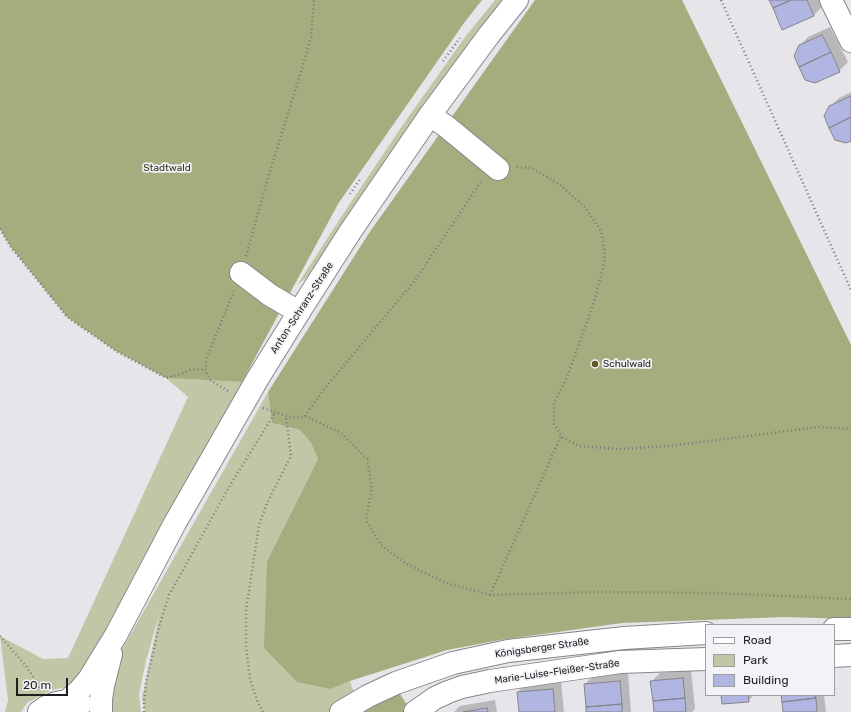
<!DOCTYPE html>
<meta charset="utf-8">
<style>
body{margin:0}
#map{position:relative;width:851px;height:712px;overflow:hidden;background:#e6e6ea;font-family:Rubik,sans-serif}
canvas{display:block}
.legend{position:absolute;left:705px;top:624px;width:130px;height:72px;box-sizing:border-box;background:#f3f3f7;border:1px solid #9e9ea1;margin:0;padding:5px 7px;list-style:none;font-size:12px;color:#1f1f20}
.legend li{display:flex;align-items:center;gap:8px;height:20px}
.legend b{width:20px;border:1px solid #9e9ea1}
.scale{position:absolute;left:16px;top:678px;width:52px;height:18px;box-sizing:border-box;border:2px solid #1f1f20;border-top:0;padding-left:5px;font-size:12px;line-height:14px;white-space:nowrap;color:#1f1f20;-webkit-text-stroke:3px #f3f3f7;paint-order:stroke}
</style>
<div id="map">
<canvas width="851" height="712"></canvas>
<ul class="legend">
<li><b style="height:5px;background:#fff"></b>Road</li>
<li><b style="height:11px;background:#c1c7a6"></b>Park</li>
<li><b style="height:11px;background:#b0b5e2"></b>Building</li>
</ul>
<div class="scale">20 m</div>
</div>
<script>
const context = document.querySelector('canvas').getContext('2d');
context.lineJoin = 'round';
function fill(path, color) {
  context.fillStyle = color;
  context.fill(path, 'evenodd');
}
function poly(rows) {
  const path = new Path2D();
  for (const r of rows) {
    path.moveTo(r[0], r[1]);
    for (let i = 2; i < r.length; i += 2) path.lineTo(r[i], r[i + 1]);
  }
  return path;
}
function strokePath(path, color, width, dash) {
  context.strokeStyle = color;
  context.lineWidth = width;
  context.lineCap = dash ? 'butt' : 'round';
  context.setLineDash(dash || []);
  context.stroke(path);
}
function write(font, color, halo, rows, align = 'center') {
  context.font = font + ' Rubik,sans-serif';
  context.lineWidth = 3.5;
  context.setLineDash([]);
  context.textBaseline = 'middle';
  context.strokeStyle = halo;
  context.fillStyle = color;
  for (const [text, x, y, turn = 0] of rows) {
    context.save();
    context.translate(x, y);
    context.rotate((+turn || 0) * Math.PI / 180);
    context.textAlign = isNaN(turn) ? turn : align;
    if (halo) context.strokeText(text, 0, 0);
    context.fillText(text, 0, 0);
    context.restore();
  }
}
fill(poly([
 [495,0,502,0,472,39,408,128,306,278,297,285,349,205,402,126,465,37],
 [166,378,242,382,167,515,90,666,73,686,51,690,27,703,21,712,5,712,8,700,0,636,43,659,68,658,188,397],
 [268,392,272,423,300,430,311,443,318,459,267,561,331,689,350,681,355,696,328,712,145,712,142,698,160,612,146,661,139,694,141,712,111,712,109,684,116,660]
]), '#c1c7a6');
fill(poly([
 [0,0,482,0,464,23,338,204,242,382,166,378,116,351,67,317,10,246,0,229],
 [535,0,682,0,851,345,851,619,785,617,622,623,500,640,447,650,350,681,331,689,297,682,264,648,267,561,318,459,311,443,300,430,272,423,268,392,369,233],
 [400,694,409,708,407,712,362,712]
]), '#a5ac7e');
fill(poly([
 [770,0,819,0,822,7,814,15],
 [830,27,848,62,839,71,800,46,808,37],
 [851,92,851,140,830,107,839,98],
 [691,670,695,709,692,712,655,712,651,682,660,673],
 [628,673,631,712,587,712,585,684,593,676],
 [561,681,564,712,520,712,518,692,526,684],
 [722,695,754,695,748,701],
 [782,695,824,695,826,712,784,712],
 [495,700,497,712,454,712,460,706]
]), '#0003');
const building = poly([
 [769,0,791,0,773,8,769,0],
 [791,0,807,0,814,16,782,30,773,8,791,0],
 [822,35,831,52,799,67,794,56,799,45,822,35],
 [831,52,840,72,815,83,805,80,799,67,831,52],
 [851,96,851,117,829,128,824,116,829,106,851,96],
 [851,117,851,141,846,143,835,140,829,128,851,117],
 [683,678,685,698,653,701,650,681,683,678],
 [620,681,622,704,586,707,584,684,620,681],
 [553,689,555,712,519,712,517,692,553,689],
 [721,695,748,695,749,702,722,704,721,695],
 [781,695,815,695,816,698,782,702,781,695],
 [685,698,686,712,654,712,653,701,685,698],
 [816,698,817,712,783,712,782,702,816,698],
 [622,704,622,712,586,712,586,707,622,704],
 [487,708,488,712,463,712,487,708]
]);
fill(building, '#b0b5e2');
strokePath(building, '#848488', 1);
const minor = poly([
 [831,0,851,41],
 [430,115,447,127,498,169],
 [241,273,270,295,299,312],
 [834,629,851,629],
 [834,656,851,655],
 [341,712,368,696,396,683,453,663,508,651,624,638,706,633],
 [415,712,435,698,448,692,462,687,490,681,620,662,706,659]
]);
const major = poly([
 [67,701,79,691,89,679,116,635,175,523,258,378,299,312,350,232,430,115,489,35,517,0],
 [39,712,46,707,56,703,67,701,81,704],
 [101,712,101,699,103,686,111,654]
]);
strokePath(minor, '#87878b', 24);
strokePath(major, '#87878b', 24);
strokePath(poly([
 [721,0,851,290],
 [443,61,460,38],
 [517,167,532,168,560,185,585,207,601,231,605,255,603,268,595,299,567,377,554,403,554,424,563,438,579,446,618,449,670,446,818,427,851,429],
 [350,194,361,178],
 [0,229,10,246,67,317,116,351,166,378,181,374,190,370,205,369],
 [246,256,267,181,301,72,311,37,314,0],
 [228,391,210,380,205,369,207,357,234,291],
 [263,408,286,416,295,418,305,416,341,433,367,459,372,488,366,520,381,545,405,563,446,583,490,595,600,592,715,593,851,599],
 [305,416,325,388,416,279,482,180],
 [490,595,561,436],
 [0,636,26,666,37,683,40,690],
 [144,712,144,703,146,683,159,627,169,595,229,487,275,413],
 [263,712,258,703,250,679,246,647,246,611,259,525,267,503,291,456,286,416]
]), '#79797b', 2.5, [1, 3]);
strokePath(minor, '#fff', 22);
strokePath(major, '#fff', 22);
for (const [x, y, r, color] of [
 [595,364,4,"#625a27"]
]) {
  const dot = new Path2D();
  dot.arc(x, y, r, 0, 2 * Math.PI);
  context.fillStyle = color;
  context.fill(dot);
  strokePath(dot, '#f3f3f7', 1.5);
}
write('10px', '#2d310c', '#f3f3f7', [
 ["Stadtwald",167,168]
]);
write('10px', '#1f1f20', '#f3f3f7', [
 ["Anton-Schranz-Straße",302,308,-57],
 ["Königsberger Straße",542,648,-8],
 ["Marie-Luise-Fleißer-Straße",557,672,-8]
]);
write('10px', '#1f1f20', '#f3f3f7', [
 ["Schulwald",603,364]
], 'left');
</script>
